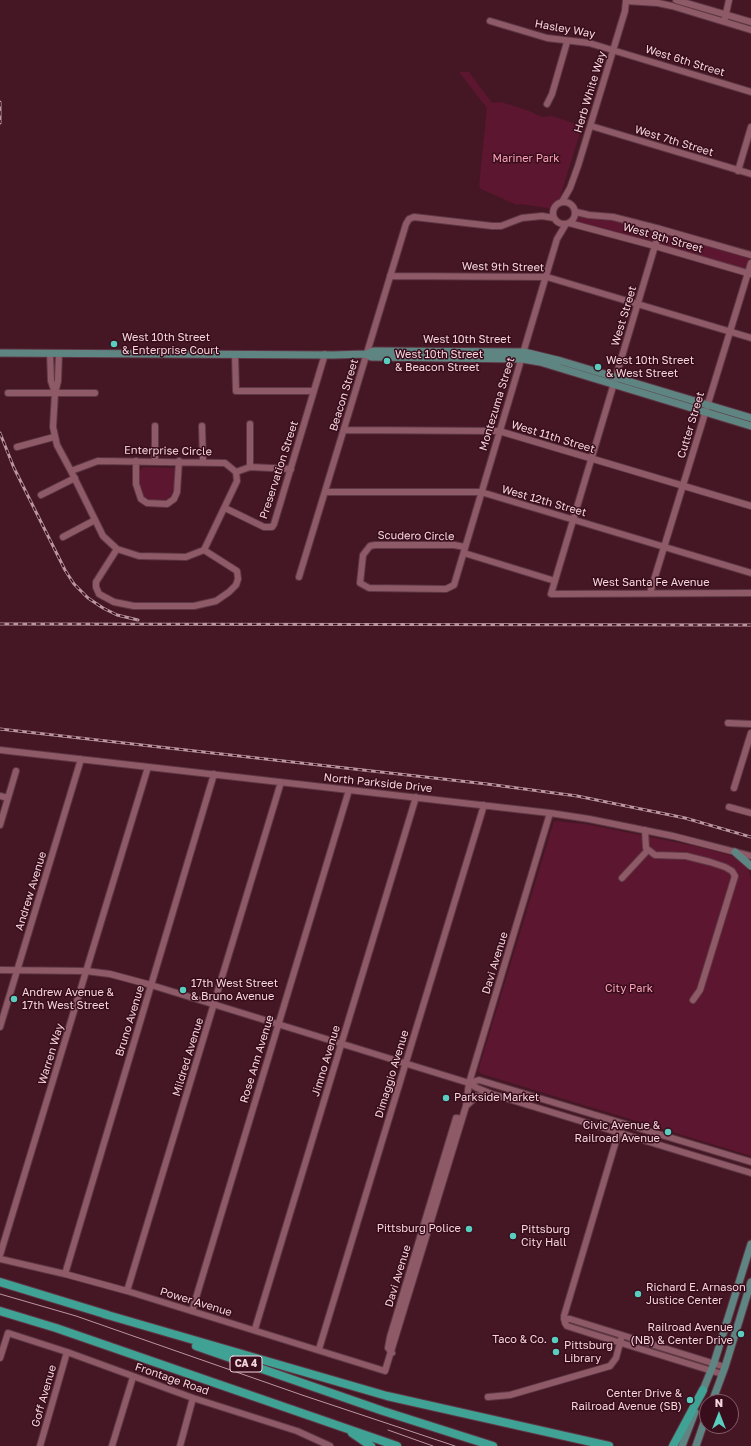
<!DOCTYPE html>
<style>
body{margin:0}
#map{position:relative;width:751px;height:1446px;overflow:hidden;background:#451725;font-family:"Golos Text",sans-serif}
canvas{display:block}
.north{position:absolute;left:699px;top:1394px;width:40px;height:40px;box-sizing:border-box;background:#390d1c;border:1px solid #845d69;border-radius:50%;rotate:0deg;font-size:11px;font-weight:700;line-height:16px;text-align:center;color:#f4d5dc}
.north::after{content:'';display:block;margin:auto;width:14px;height:18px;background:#59cebf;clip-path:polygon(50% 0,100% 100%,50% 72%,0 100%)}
</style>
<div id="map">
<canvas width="751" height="1446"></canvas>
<div class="north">N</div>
</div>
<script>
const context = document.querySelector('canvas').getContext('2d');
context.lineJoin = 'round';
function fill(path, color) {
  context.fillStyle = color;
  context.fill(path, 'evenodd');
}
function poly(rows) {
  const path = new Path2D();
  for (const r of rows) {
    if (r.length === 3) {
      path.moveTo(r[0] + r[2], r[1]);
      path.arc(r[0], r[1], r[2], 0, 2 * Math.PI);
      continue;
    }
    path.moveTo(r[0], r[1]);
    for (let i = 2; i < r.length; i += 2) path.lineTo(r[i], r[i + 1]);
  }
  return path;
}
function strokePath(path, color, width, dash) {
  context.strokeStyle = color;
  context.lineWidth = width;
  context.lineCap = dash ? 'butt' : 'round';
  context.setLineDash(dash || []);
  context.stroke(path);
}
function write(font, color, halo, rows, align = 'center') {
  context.font = font + ' "Golos Text",sans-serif';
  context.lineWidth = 3;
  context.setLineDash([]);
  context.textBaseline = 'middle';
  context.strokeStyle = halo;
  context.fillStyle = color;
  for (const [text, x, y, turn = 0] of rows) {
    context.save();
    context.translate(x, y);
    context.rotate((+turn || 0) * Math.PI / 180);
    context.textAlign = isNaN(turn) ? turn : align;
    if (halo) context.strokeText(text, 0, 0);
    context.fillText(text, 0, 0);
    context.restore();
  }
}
fill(poly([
 [459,72,469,72,492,103,501,102,529,111,542,117,552,116,582,126,557,207,554,209,521,204,517,205,481,189,479,186,487,108],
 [579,208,751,259,751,274,573,222],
 [144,467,174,468,175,471,175,486,171,495,166,500,148,500,144,497,140,485,139,471],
 [554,821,585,824,695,846,733,856,744,862,748,868,751,880,751,1156,482,1074,478,1071]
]), '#5c162f');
const minor = poly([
 [676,0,751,22],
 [626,1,658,3,672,6,751,30],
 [725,18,729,0],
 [490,21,547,38,589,43,751,92],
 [547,104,552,94,567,42],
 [591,126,751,174],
 [738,171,751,127],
 [564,213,11],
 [562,202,570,188,578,166,625,11,626,0],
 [576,212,589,215,613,217,660,229,751,255],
 [569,223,655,246,751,274],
 [660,229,551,594,751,593],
 [390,276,547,277,751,338],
 [50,353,51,381,55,393],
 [59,353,58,381,55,393,53,427,57,445,71,471],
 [235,354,236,391,314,391],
 [8,393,95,393],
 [250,424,250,467],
 [155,426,155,461],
 [202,426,203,462],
 [344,430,499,431,751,506],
 [17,447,54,437],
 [98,461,225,463,236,472,237,481,204,550,186,557,139,556,117,549,103,536,71,471,98,461],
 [136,461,136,484,141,499,147,503,167,504,174,499,177,492,179,461],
 [236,472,250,467,291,469],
 [325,492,481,492,751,573],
 [41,495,75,478],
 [225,508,264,527,272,527,274,524,325,354],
 [63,537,95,520],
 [465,547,454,545,375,545,370,546,363,555,360,583,369,588,446,589,454,585,557,239,566,224],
 [117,549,96,582,96,587,99,594,114,602,134,606,194,606,216,601,229,592,236,585,238,579,237,571,204,550],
 [464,553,555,581],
 [299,577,406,224,409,219,414,217,492,226,501,226,522,218,542,216,554,218],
 [650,593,751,263],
 [728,723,751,724],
 [0,750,550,813,589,819,673,836,751,856],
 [734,788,751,733],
 [0,796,8,798],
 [729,807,751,813],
 [0,825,16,771],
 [645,830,646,848,655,855,686,856,710,862,725,867,732,871,735,876,700,990,693,1000],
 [622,878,647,851],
 [0,970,86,971,110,974,151,985,469,1083,477,1088,492,1094,751,1173],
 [0,1027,81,759],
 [469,1083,479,1080,751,1162],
 [466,1106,477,1096,491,1094],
 [621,1124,564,1316,565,1323,567,1326,592,1334,722,1374],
 [0,1255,148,767],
 [0,1259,65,1274,127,1291,385,1371,466,1106,469,1083,550,813],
 [65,1274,214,774],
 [127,1291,281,782],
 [192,1311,349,790],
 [564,1319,570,1319,725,1367],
 [255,1329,416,797],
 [319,1349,484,805],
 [392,1353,388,1348,390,1337,456,1118,462,1119],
 [0,1358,8,1333,67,1352,193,1398,297,1431,330,1446],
 [488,1397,510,1395,610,1366,616,1358,621,1339],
 [40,1446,67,1352],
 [112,1446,133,1377],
 [180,1446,193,1398]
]);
const major = poly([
 [0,353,333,355,366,354,374,351,524,352,561,361,751,418],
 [366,354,371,357,522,359,540,362,751,426],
 [735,852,751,866],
 [701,1395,714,1363,751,1244],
 [712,1402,725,1367,751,1282],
 [682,1446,695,1412],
 [696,1446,707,1414]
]);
const highway = poly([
 [0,1282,108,1315],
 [0,1311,56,1328,397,1446],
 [104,1314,387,1396,609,1446],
 [196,1346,383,1411,493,1446],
 [352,1433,371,1446],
 [673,1446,703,1390]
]);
strokePath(minor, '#5e3744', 8);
strokePath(major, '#5e3744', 9);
strokePath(highway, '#5e3744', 10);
strokePath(minor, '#8e5a67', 6);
strokePath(major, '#5f8583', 7);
strokePath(highway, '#40a195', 8);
strokePath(poly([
 [0,1294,76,1316,302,1395,455,1446],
 [388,1430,433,1446]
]), '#ba969f', 1);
const rail = poly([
 [0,102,0,123],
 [0,433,14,468,65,570,74,584,88,598,103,608,117,615,138,620],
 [0,624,751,625],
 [0,729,487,784,577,796,685,818,751,837]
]);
strokePath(rail, '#ba969f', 3);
strokePath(rail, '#390d1c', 1.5, [4.5]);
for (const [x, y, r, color] of [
 [114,344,4,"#59cebf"],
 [387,361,4,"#59cebf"],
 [598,367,4,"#59cebf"],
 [183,990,4,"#59cebf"],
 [14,999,4,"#59cebf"],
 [446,1098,4,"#59cebf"],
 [668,1132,4,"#59cebf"],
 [469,1229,4,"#59cebf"],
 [513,1236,4,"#59cebf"],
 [638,1294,4,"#59cebf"],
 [741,1334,4,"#59cebf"],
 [555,1340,4,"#59cebf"],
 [556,1352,4,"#59cebf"],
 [690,1400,4,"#59cebf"]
]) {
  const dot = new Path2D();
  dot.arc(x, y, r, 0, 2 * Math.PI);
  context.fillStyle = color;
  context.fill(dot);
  strokePath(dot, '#390d1c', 1.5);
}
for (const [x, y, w] of [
 [246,1364,32]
]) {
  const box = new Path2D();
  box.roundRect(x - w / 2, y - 8, w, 16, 3);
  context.fillStyle = '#390d1c';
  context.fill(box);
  strokePath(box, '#f4d5dc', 1);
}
write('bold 10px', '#f4d5dc', null, [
 ["CA 4",246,1364]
]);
write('11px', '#f4d5dc', '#390d1c', [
 ["Hasley Way",565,29,10],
 ["West 6th Street",685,61,17],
 ["Herb White Way",590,92,-73],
 ["West 7th Street",674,141,17],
 ["West 8th Street",663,238,16],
 ["West 9th Street",503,267,1],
 ["West Street",624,316,-73],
 ["West 10th Street",467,340],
 ["Beacon Street",344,395,-73],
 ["Montezuma Street",497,404,-73],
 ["Cutter Street",691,425,-73],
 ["West 11th Street",553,437,17],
 ["Enterprise Circle",168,451,1],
 ["Preservation Street",279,470,-72],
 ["West 12th Street",544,501,16],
 ["Scudero Circle",416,536,1],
 ["West Santa Fe Avenue",651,583],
 ["North Parkside Drive",378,783,6],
 ["Andrew Avenue",31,891,-73],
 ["Davi Avenue",495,963,-73],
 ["Bruno Avenue",130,1021,-73],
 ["Warren Way",51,1054,-73],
 ["Mildred Avenue",188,1057,-73],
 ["Rose Ann Avenue",257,1059,-73],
 ["Jimno Avenue",326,1061,-73],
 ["Dimaggio Avenue",392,1074,-73],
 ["Davi Avenue",398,1276,-73],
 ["Power Avenue",196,1302,17],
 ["Frontage Road",172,1379,19],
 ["Goff Avenue",44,1396,-74]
]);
write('11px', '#fba4b9', '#390d1c', [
 ["Mariner Park",526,159],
 ["City Park",629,989]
]);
write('11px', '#f4d5dc', '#390d1c', [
 ["West 10th Street",122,338],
 ["& Enterprise Court",122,351],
 ["West 10th Street",395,355],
 ["& Beacon Street",395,368],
 ["West 10th Street",606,361],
 ["& West Street",606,374],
 ["17th West Street",191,984],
 ["& Bruno Avenue",191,997],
 ["Andrew Avenue &",22,993],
 ["17th West Street",22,1006],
 ["Parkside Market",454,1098],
 ["Civic Avenue &",660,1126,"right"],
 ["Railroad Avenue",660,1139,"right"],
 ["Pittsburg Police",461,1229,"right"],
 ["Pittsburg",521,1230],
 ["City Hall",521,1243],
 ["Richard E. Arnason",646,1288],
 ["Justice Center",646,1301],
 ["Railroad Avenue",733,1328,"right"],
 ["(NB) & Center Drive",733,1341,"right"],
 ["Taco & Co.",547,1340,"right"],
 ["Pittsburg",564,1346],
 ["Library",564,1359],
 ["Center Drive &",682,1394,"right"],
 ["Railroad Avenue (SB)",682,1407,"right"]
], 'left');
</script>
